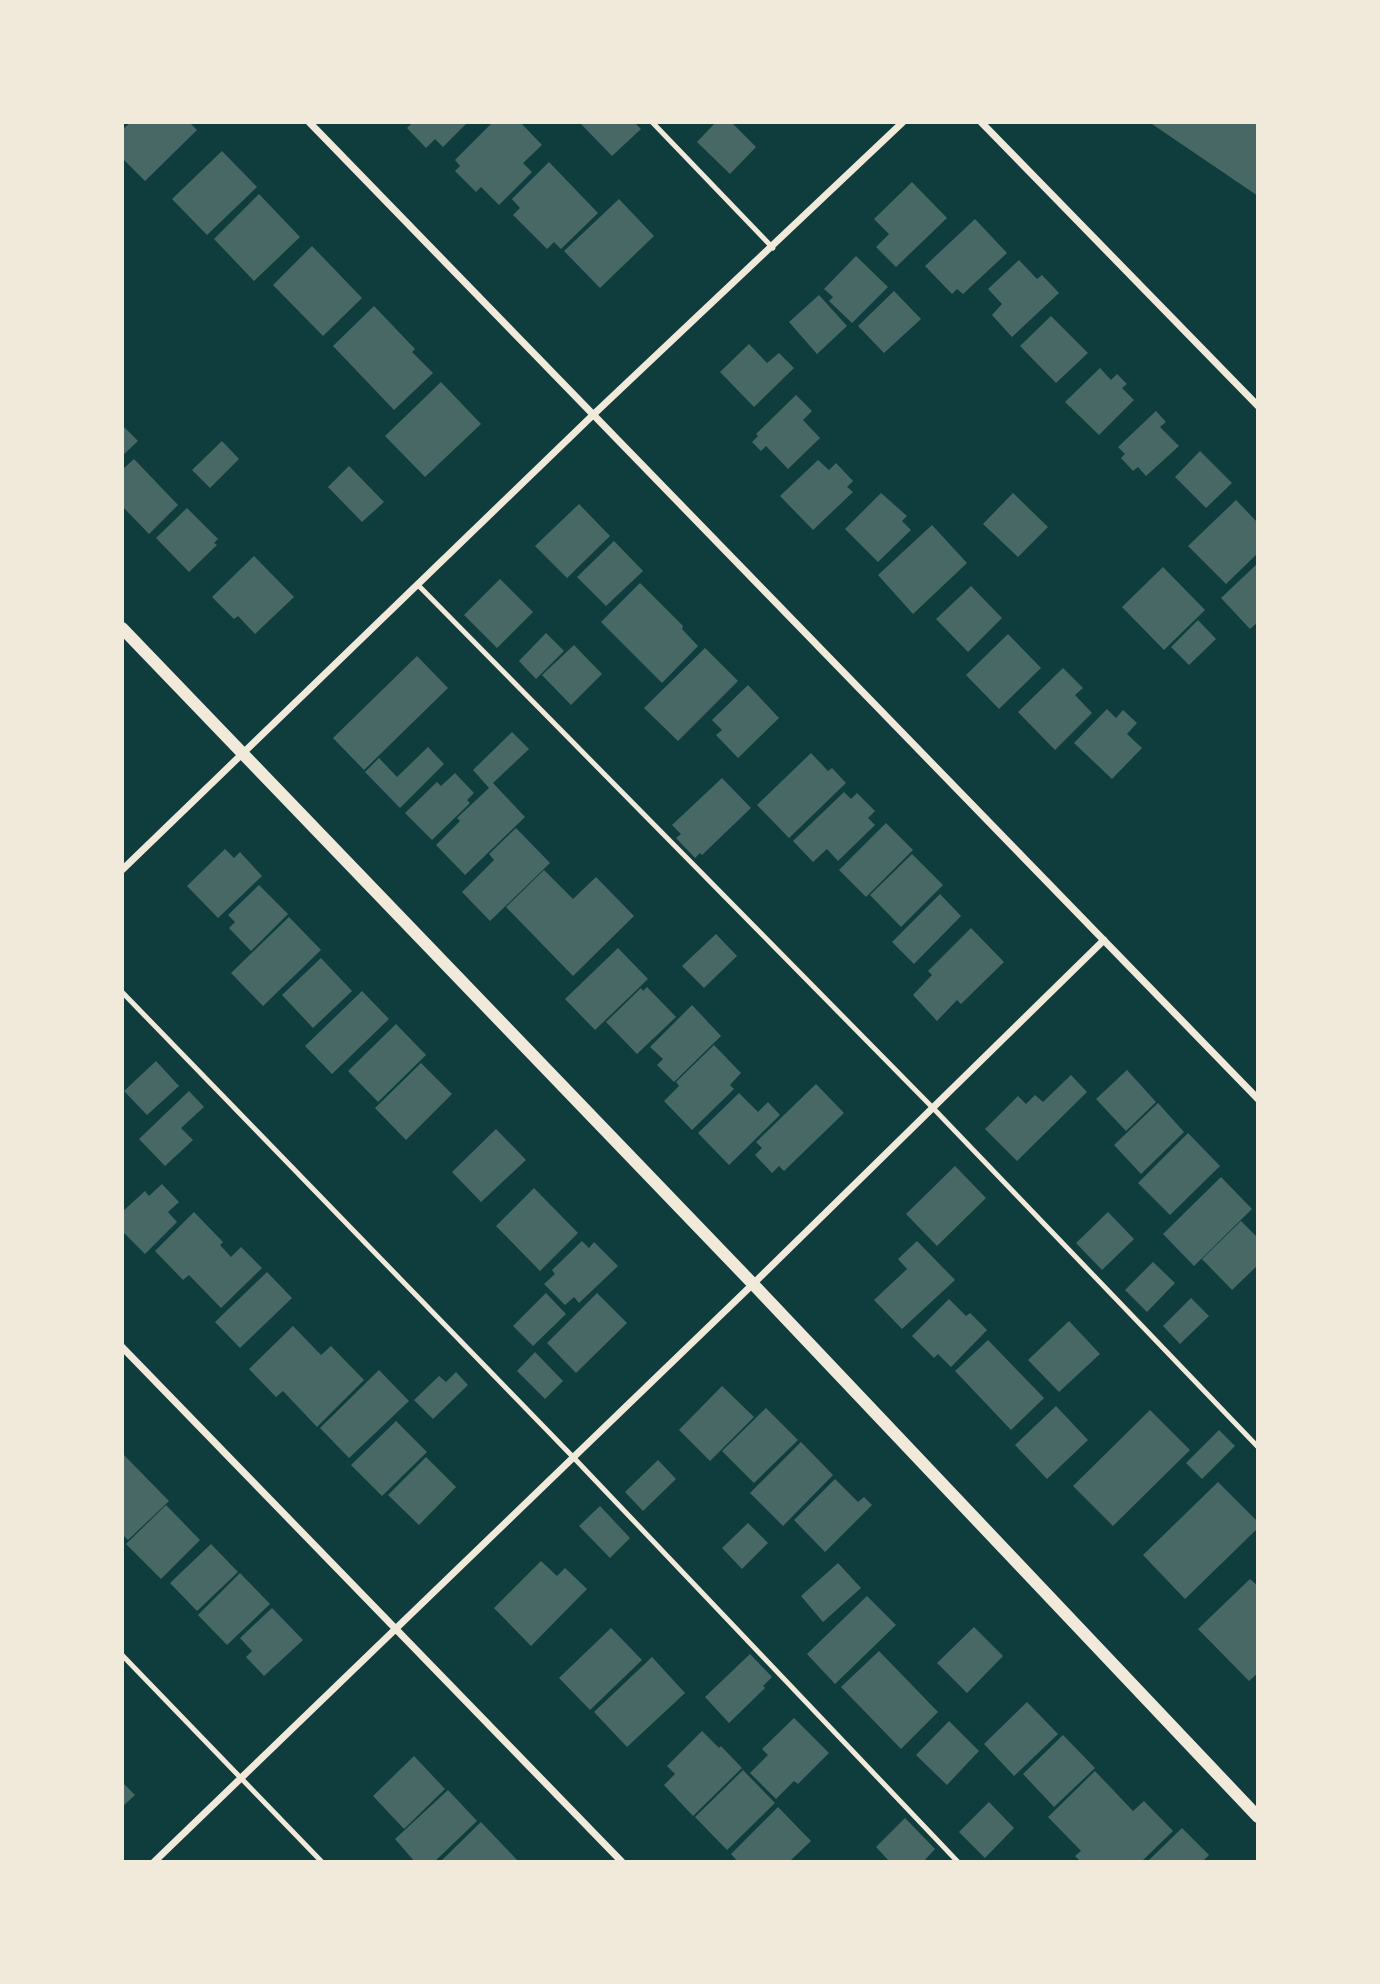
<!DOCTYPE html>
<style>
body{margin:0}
#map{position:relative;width:1380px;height:1984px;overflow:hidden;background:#0f3d3e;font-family:Helvetica,sans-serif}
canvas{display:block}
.frame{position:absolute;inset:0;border:124px solid #f1e9da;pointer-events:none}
</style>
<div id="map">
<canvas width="1380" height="1984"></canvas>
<div class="frame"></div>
</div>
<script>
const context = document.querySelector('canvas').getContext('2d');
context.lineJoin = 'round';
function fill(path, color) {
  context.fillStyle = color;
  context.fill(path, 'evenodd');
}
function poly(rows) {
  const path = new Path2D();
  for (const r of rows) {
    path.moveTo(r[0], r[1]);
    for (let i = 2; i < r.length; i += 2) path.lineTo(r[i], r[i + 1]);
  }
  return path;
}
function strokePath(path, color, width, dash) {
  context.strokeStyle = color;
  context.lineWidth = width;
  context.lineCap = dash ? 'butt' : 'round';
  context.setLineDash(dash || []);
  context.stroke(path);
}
fill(poly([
 [131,122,189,122,197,130,145,181,122,158,122,130],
 [413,122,468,122,443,147,435,139,426,148,407,128],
 [493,122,520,122,542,145,523,163,532,172,499,205,481,187,476,192,455,171,460,166,455,160],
 [582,122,634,122,641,129,612,156,581,124],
 [716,122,731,122,756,147,730,174,697,142],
 [1149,122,1258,122,1258,196],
 [222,151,257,187,207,235,172,199],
 [549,162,598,213,561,249,554,242,547,249,513,215,520,208,512,199],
 [912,182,947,218,896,267,876,247,889,234,874,219],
 [259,194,300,237,254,281,214,239],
 [619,199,654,236,600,288,564,251],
 [975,219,1007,253,963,294,957,289,952,294,925,266],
 [312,246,362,298,323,336,273,285],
 [856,256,888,287,852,323,829,301,833,297,824,289],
 [1019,260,1037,279,1042,275,1059,293,1012,337,992,315,1002,304,988,289],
 [894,291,921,319,884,353,858,326],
 [819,295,847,326,817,354,789,322],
 [374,306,415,349,412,352,433,373,394,410,333,346],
 [1051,316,1088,353,1056,383,1020,346],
 [749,344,767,363,779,353,794,368,754,407,720,372],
 [1100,368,1111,380,1117,374,1127,384,1122,388,1134,400,1099,435,1065,402],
 [441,382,481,424,425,477,385,436],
 [796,395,812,411,803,420,820,438,788,469,766,446,761,451,752,442,758,436,756,434],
 [1156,411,1166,422,1160,427,1179,446,1146,476,1138,467,1133,471,1121,458,1125,454,1118,447],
 [122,425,138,441,122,456],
 [222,441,239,459,210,488,192,470],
 [1200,451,1232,483,1206,508,1175,477],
 [134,459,178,505,149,534,122,506,122,470],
 [818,460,829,470,836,463,853,481,847,487,853,492,813,530,780,496],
 [349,466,384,502,362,522,328,487],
 [881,493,907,516,902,521,911,530,878,562,845,529],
 [1013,493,1048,527,1018,557,983,524],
 [1236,500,1258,523,1258,553,1226,584,1188,546],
 [579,504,610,536,567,578,535,546],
 [187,508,218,539,214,543,217,545,189,572,156,538],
 [932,525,967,563,913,614,878,575],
 [614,541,643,571,606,606,577,577],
 [254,556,294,597,255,634,238,616,234,619,212,597],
 [1258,563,1258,622,1250,629,1221,598],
 [1163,567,1205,610,1164,650,1122,607],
 [500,579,533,612,497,648,464,615],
 [640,583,683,626,682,629,698,646,662,683,601,622],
 [971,586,1002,618,968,652,936,619],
 [1198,620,1216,639,1189,665,1171,647],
 [546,633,564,651,536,679,519,661],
 [1008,634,1041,668,999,709,966,675],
 [574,645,602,674,571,705,542,675],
 [705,648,738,681,678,741,644,708],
 [417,656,448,688,364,770,333,738],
 [1063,668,1083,688,1075,695,1092,713,1055,750,1018,712],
 [748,685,779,718,738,758,716,735,722,730,712,720],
 [1107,709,1116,718,1123,710,1137,723,1127,734,1142,748,1112,779,1074,743],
 [512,732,529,749,493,783,525,817,465,875,436,845,460,821,457,818,489,788,473,770],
 [428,747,444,764,400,808,365,772,379,758,397,777],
 [811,753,828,771,832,768,846,783,789,838,757,805],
 [455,773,474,793,467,800,470,803,432,840,405,813,437,782,441,786],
 [722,778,751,808,702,855,700,853,695,858,676,838,681,834,672,825],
 [844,792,851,799,857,793,875,811,868,818,875,825,838,861,827,849,813,862,793,841],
 [886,823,913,850,866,897,839,870],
 [516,828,550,863,490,921,462,892,494,860,489,854],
 [225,849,234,858,240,852,262,876,218,918,187,886],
 [912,854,943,885,901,927,870,895],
 [544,870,573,899,596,877,634,916,573,976,506,907],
 [259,885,288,914,251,951,229,928,235,922,228,915],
 [940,894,961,916,914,964,892,942],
 [289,917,321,950,263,1006,231,973],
 [971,928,1004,962,961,1004,957,1000,937,1021,913,995,932,975,928,971],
 [716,934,737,956,704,988,682,966],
 [618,948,648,979,595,1030,565,999],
 [321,958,352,991,313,1028,282,995],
 [647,987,676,1017,637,1054,606,1022,641,988,643,991],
 [362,991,389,1019,332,1074,305,1046],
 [692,1005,721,1036,674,1082,657,1065,663,1059,650,1047],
 [396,1024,426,1055,378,1102,348,1071],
 [714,1045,741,1073,730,1085,734,1089,692,1130,664,1101,679,1086,676,1082],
 [156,1061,179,1086,147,1115,124,1091],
 [421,1063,452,1094,406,1140,375,1108],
 [1127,1070,1156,1102,1126,1131,1096,1099],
 [1071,1075,1087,1092,1017,1161,985,1129,1018,1096,1026,1104,1035,1095,1043,1102],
 [816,1084,844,1113,784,1171,779,1166,772,1173,755,1155,762,1148,756,1142],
 [189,1091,204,1107,181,1128,193,1140,165,1166,139,1139],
 [739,1093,758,1112,768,1102,780,1115,729,1165,698,1133],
 [1158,1103,1184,1132,1141,1174,1114,1145],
 [496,1129,526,1160,481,1202,452,1172],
 [1188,1133,1220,1166,1170,1215,1138,1183],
 [955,1166,986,1198,937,1246,906,1214],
 [1221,1177,1252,1209,1194,1266,1163,1234],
 [162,1184,179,1202,168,1212,177,1222,145,1254,122,1231,122,1212,145,1191,149,1196],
 [534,1188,578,1233,540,1271,496,1226],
 [194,1212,223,1242,220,1245,231,1257,241,1247,262,1268,221,1308,189,1275,183,1280,155,1251],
 [1108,1212,1134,1239,1102,1270,1076,1243],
 [1241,1221,1258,1238,1258,1265,1232,1290,1202,1259],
 [582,1241,589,1248,594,1242,618,1266,579,1303,574,1297,565,1305,544,1284,555,1274,552,1270],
 [917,1241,955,1280,902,1329,874,1300,907,1269,898,1259],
 [1153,1262,1175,1283,1147,1312,1125,1290],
 [267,1272,292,1298,240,1348,215,1322],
 [546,1293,566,1314,533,1346,513,1326],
 [597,1293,627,1323,576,1373,547,1343],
 [1191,1298,1209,1316,1180,1344,1163,1326],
 [949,1299,966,1316,970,1313,987,1330,951,1367,938,1354,934,1358,912,1336],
 [1069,1321,1100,1354,1059,1392,1028,1360],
 [293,1326,321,1355,331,1346,364,1380,317,1427,283,1391,276,1397,249,1369],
 [988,1340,1044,1398,1011,1430,955,1371],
 [535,1352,563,1381,545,1399,517,1371],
 [379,1370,409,1401,349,1458,320,1428],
 [456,1372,468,1385,433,1419,414,1400,439,1376,446,1382],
 [722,1386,754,1417,710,1461,679,1430],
 [1056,1406,1088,1440,1047,1479,1015,1445],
 [766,1408,798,1440,754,1483,722,1451],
 [1150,1410,1190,1450,1113,1526,1073,1486],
 [396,1421,427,1452,382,1496,351,1465],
 [1219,1430,1235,1446,1202,1479,1186,1463],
 [801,1442,833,1475,783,1526,750,1493],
 [122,1453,169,1501,128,1540,122,1534],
 [426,1457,456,1487,419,1525,388,1495],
 [658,1460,676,1479,643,1511,625,1492],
 [835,1479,858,1502,864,1497,872,1505,825,1552,794,1520],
 [1218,1482,1258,1522,1258,1528,1185,1599,1143,1555],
 [166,1505,200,1540,161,1579,126,1544],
 [600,1506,630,1538,610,1558,579,1526],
 [748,1523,768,1543,742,1569,722,1548],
 [211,1544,238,1572,197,1611,170,1583],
 [541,1561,557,1576,565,1568,587,1589,531,1646,494,1608],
 [838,1563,861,1588,823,1622,801,1596],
 [240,1573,270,1604,227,1645,198,1615],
 [1250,1579,1258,1586,1258,1673,1249,1681,1198,1629],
 [867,1596,896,1625,835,1684,807,1654],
 [272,1608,303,1640,264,1676,246,1657,252,1651,240,1638],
 [974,1627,1003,1656,967,1693,937,1663],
 [611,1628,642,1660,590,1710,559,1678],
 [879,1651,938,1712,901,1749,841,1687],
 [750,1654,772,1677,763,1686,765,1688,729,1723,705,1697],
 [652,1657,685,1693,627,1747,594,1712],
 [1027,1702,1058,1734,1014,1776,984,1744],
 [794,1718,829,1753,798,1784,794,1781,776,1799,750,1773,768,1755,762,1749],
 [949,1721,979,1751,947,1785,916,1755],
 [702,1731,719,1748,721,1746,742,1768,693,1816,664,1785,675,1774,667,1766],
 [1063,1735,1095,1768,1054,1807,1023,1774],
 [414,1756,445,1789,404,1829,373,1796],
 [743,1770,775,1803,727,1850,695,1817],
 [1095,1771,1133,1811,1144,1801,1173,1831,1141,1862,1081,1862,1075,1856,1081,1851,1048,1817],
 [122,1782,135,1795,122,1807],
 [448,1790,477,1821,434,1862,415,1862,395,1839],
 [989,1802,1014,1828,985,1858,959,1832],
 [778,1807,811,1841,791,1860,792,1862,738,1862,731,1854],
 [905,1818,935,1849,923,1862,890,1862,876,1847],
 [481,1822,519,1862,440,1862],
 [1182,1828,1209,1855,1202,1862,1147,1862]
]), '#486865');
strokePath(poly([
 [652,122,773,248],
 [418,585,933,1108,1258,1447],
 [122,992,574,1458,958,1862],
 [122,1655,322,1862]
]), '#f1e9da', 5);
strokePath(poly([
 [309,122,1258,1099],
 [981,122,1258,406],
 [122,870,594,414,903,122],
 [122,1347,622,1862],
 [154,1862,753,1284,1104,940]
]), '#f1e9da', 7);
strokePath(poly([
 [122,628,753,1284,1258,1817]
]), '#f1e9da', 12);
</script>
